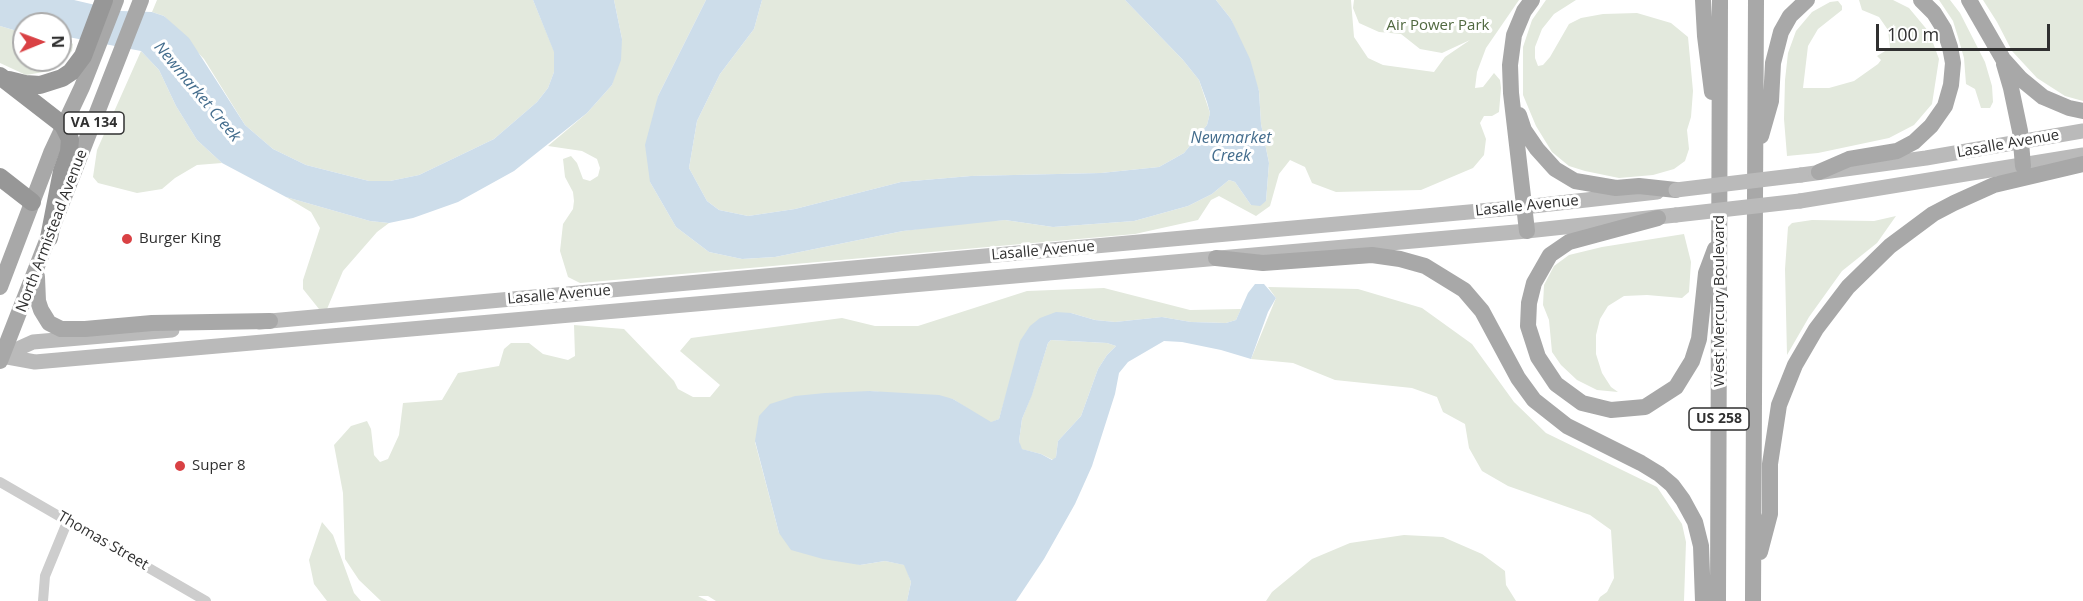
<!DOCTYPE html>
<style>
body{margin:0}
#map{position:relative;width:2083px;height:601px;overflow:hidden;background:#fff;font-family:"Open Sans",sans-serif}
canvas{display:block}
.north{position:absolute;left:12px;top:12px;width:60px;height:60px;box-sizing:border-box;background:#fff;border:2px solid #acacac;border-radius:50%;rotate:89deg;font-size:16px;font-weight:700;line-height:24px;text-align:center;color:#303030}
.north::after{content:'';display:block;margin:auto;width:21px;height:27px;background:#d94144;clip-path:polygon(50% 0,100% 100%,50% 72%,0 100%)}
.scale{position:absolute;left:1876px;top:24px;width:174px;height:27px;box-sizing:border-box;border:3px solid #303030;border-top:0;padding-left:8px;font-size:18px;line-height:21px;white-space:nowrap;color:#303030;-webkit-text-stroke:4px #fff;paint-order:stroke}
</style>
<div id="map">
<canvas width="2083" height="601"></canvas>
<div class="north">N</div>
<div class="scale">100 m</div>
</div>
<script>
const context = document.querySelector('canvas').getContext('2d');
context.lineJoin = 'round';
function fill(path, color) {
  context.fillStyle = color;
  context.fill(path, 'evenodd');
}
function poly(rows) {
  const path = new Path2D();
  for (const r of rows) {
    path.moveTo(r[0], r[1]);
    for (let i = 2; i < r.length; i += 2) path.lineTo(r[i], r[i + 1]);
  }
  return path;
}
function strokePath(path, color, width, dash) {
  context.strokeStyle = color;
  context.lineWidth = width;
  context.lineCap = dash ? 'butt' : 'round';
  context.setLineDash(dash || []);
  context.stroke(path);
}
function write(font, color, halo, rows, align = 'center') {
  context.font = font + ' "Open Sans",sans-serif';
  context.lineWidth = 6;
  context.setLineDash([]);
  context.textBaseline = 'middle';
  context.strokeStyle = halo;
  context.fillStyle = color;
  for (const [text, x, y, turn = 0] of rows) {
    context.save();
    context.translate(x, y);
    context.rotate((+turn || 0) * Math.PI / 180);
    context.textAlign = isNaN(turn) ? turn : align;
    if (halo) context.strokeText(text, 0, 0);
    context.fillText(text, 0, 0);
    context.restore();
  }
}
fill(poly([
 [157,0,533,0,554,51,554,72,548,88,537,102,494,139,419,175,390,181,369,181,306,165,273,149,245,125,204,59,164,16,152,12],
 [614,0,706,0,658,96,650,182,676,227,709,252,742,259,775,257,903,231,960,223,1005,220,1053,227,1134,221,1188,206,1212,194,1229,180,1235,182,1251,205,1266,201,1269,163,1261,124,1259,91,1231,19,1216,0,1351,0,1354,37,1368,58,1383,65,1434,72,1445,57,1470,40,1442,53,1420,49,1401,34,1379,32,1359,23,1353,8,1354,0,1519,0,1486,48,1477,72,1475,88,1483,87,1494,73,1500,80,1501,88,1499,112,1492,116,1484,116,1480,123,1486,139,1484,155,1473,168,1421,190,1336,192,1312,183,1305,167,1290,160,1279,174,1270,206,1256,216,1219,196,1211,200,1198,220,1135,234,580,283,568,277,560,251,563,224,573,209,574,201,573,192,565,177,563,159,571,156,577,163,583,179,590,181,598,176,600,168,597,159,582,151,548,146,587,113,612,85,622,39],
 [762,0,1125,0,1183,60,1199,80,1210,113,1207,125,1184,153,1159,167,1101,173,971,176,901,182,795,209,748,216,719,210,707,201,689,168,697,121,720,74,754,29],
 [1546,0,1576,0,1554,14,1542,29,1535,47,1535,58,1538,66,1543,65,1550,57,1569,24,1581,18,1603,14,1637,13,1671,23,1688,37,1693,91,1691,117,1687,130,1689,149,1685,161,1674,169,1653,175,1619,178,1585,171,1569,166,1552,152,1536,126,1523,95,1523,47,1532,20],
 [1859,0,1893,0,1909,8,1929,32,1939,59,1932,104,1914,125,1889,138,1818,153,1787,156,1784,119,1785,80,1788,53,1796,31,1812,12,1830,2,1838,1,1842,6,1842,10,1818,29,1808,46,1803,88,1829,88,1854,81,1878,64,1881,60,1877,56,1890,48,1888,30,1879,17,1862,10],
 [1939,0,1950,0,1960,13,1985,62,1992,86,1993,102,1990,108,1981,108,1975,89,1966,84,1964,58,1958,37,1953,21],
 [1983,0,2083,0,2083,101,2065,96,2037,78,2012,51,1997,22],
 [0,26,24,33,24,60,60,60,60,38,62,36,73,44,72,51,50,71,26,75,0,63],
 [141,51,159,70,176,106,197,140,222,163,197,165,175,178,162,189,137,193,98,183,93,177,97,150],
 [286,197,370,221,389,223,377,232,343,271,327,309,319,309,303,289,303,280,320,228,311,212],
 [1896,216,1877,243,1842,271,1809,317,1787,355,1785,269,1788,227,1792,223,1812,220,1874,221],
 [1684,234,1691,262,1689,292,1682,298,1647,295,1624,296,1608,306,1600,319,1596,335,1596,354,1602,373,1611,387,1618,392,1597,390,1577,380,1561,365,1552,352,1549,320,1543,305,1544,285,1554,266,1569,255,1602,247],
 [1268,287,1358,289,1422,308,1472,344,1514,402,1546,433,1657,487,1682,524,1686,542,1684,601,1598,601,1600,597,1607,592,1614,578,1611,530,1590,515,1508,486,1482,471,1469,448,1465,424,1443,412,1437,397,1412,388,1335,380,1293,363,1251,359,1276,298],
 [1104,288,1190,310,1241,309,1236,320,1226,323,1191,322,1162,317,1115,322,1095,320,1071,313,1009,385,999,419,990,423,953,399,870,391,755,442,779,533,860,565,885,561,905,565,911,582,907,601,716,601,708,596,698,596,708,601,381,601,359,580,345,559,343,493,334,445,351,426,367,421,371,429,374,455,380,462,388,459,399,435,403,403,442,400,458,373,499,366,504,349,511,343,529,343,543,354,568,360,575,356,574,325,624,329,674,381,678,389,693,397,710,397,720,385,680,351,691,338,842,318,875,326,918,326,1027,291],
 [1051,340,1107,343,1116,346,1107,355,1098,369,1081,416,1058,441,1056,457,1053,460,1041,454,1021,449,1019,441,1022,419,1032,394,1048,343],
 [322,522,333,535,354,593,361,601,327,601,314,584,309,560],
 [1404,535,1443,537,1482,554,1505,571,1506,585,1516,601,1266,601,1272,592,1312,559,1350,543]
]), '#e3e9dd');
fill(poly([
 [0,0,74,0,121,11,152,12,164,16,189,38,245,125,273,149,306,165,369,181,390,181,419,175,494,139,537,102,548,88,554,72,554,52,533,0,614,0,622,39,621,60,612,85,587,113,514,171,458,202,413,218,389,223,370,221,286,197,222,163,197,140,176,106,159,70,141,51,63,36,60,38,60,24,24,24,24,33,0,26],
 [706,0,762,0,754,29,720,74,697,121,689,168,707,201,719,210,748,216,795,209,901,182,971,176,1101,173,1159,167,1184,153,1207,125,1210,113,1207,102,1199,80,1183,60,1125,0,1216,0,1231,19,1250,59,1259,91,1261,124,1269,163,1266,201,1260,206,1251,205,1235,182,1229,180,1212,194,1188,206,1134,221,1053,227,1005,220,903,231,775,257,742,259,709,252,676,227,650,182,645,145,658,96],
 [1255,284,1264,284,1276,298,1268,312,1251,359,1221,350,1182,342,1164,341,1128,362,1119,373,1115,394,1092,466,1075,504,1044,559,1016,601,907,601,911,582,904,565,885,561,860,565,823,559,791,550,779,533,755,441,759,416,770,404,795,396,825,393,870,391,939,395,953,399,991,422,999,419,1020,341,1030,326,1040,318,1056,312,1071,313,1095,320,1115,322,1162,317,1191,322,1226,323,1236,320,1248,293],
 [1051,340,1107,343,1116,346,1107,355,1098,369,1081,416,1058,441,1056,457,1052,460,1041,454,1022,449,1019,441,1022,419,1032,395,1048,343]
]), '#cdddea');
strokePath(poly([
 [0,482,206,601],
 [43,601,45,576,68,520]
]), '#cdcdcd', 10);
strokePath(poly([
 [1801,175,1926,158,2083,131],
 [1800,201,2083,155],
 [259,322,1524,207,1657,192],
 [2,356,33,342,172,330],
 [2,356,35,362,1527,231,1676,215]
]), '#bababa', 15);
strokePath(poly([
 [1703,0,1705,36,1712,92],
 [1969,0,2003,59,2021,79,2043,97,2069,108,2083,111],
 [2004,64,2011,88,2020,131,2023,166],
 [1519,115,1524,130,1537,149,1555,169,1575,181,1616,188,1639,186,1676,190],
 [1761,136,1771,101,1773,63,1781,32,1790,16,1807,0],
 [1819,172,1849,159,1897,151,1914,142,1931,126,1945,106,1951,85,1953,63,1950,47,1944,29,1934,13,1921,0],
 [1658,218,1569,242,1550,255,1534,283,1529,303,1528,326,1538,357,1556,384,1582,403,1611,410,1645,407,1676,387,1692,361,1699,339,1706,273,1715,249],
 [1527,231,1511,93,1510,65,1514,35,1524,11,1532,0],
 [1216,258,1263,263,1372,255,1400,259,1425,266,1464,290,1482,311,1518,378,1534,400,1567,426,1641,463,1659,474,1672,485,1683,500,1695,522,1701,546,1703,601],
 [37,277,38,301,41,310,49,323,61,329,85,329,152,323,270,321],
 [0,287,51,153,82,87,116,0],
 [0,361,141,0],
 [1760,552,1770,514,1770,464,1779,405,1795,365,1816,329,1848,287,1890,246,1933,214,1954,203,1994,185,2083,164],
 [1718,601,1720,0],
 [1753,601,1756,0]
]), '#a8a8a8', 16);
strokePath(poly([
 [0,76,63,125,70,139,69,152,62,171,49,238],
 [9,80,25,84,40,85,62,78,71,72,83,56,104,0],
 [0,177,32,202]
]), '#979797', 18);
strokePath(poly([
 [1676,190,1801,175],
 [1676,215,1800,201]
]), '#bababa', 15);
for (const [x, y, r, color] of [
 [127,239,6,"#d94144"],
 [180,466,6,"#d94144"]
]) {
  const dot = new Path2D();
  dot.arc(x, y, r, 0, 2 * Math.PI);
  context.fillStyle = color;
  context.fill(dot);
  strokePath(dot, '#fff', 2);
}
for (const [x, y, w] of [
 [94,123,60],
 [1719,419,60]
]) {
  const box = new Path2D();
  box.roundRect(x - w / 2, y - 11, w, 22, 4.5);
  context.fillStyle = '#fff';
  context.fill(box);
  strokePath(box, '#303030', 1.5);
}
write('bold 14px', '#303030', null, [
 ["VA 134",94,123],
 ["US 258",1719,419]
]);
write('15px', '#516940', '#fff', [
 ["Air Power Park",1438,26]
]);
write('15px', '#303030', '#fff', [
 ["Lasalle Avenue",2008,144,-10],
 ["Lasalle Avenue",1527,206,-6],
 ["North Armistead Avenue",52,231,-69],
 ["Lasalle Avenue",1043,251,-5],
 ["Lasalle Avenue",559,295,-5],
 ["West Mercury Boulevard",1720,301,-90],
 ["Thomas Street",103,541,30]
]);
write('15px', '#303030', '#fff', [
 ["Burger King",139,239],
 ["Super 8",192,466]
], 'left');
write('italic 16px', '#446d8d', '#fff', [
 ["Newmarket Creek",197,92,50],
 ["Newmarket",1231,138],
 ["Creek",1231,156]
]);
</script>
